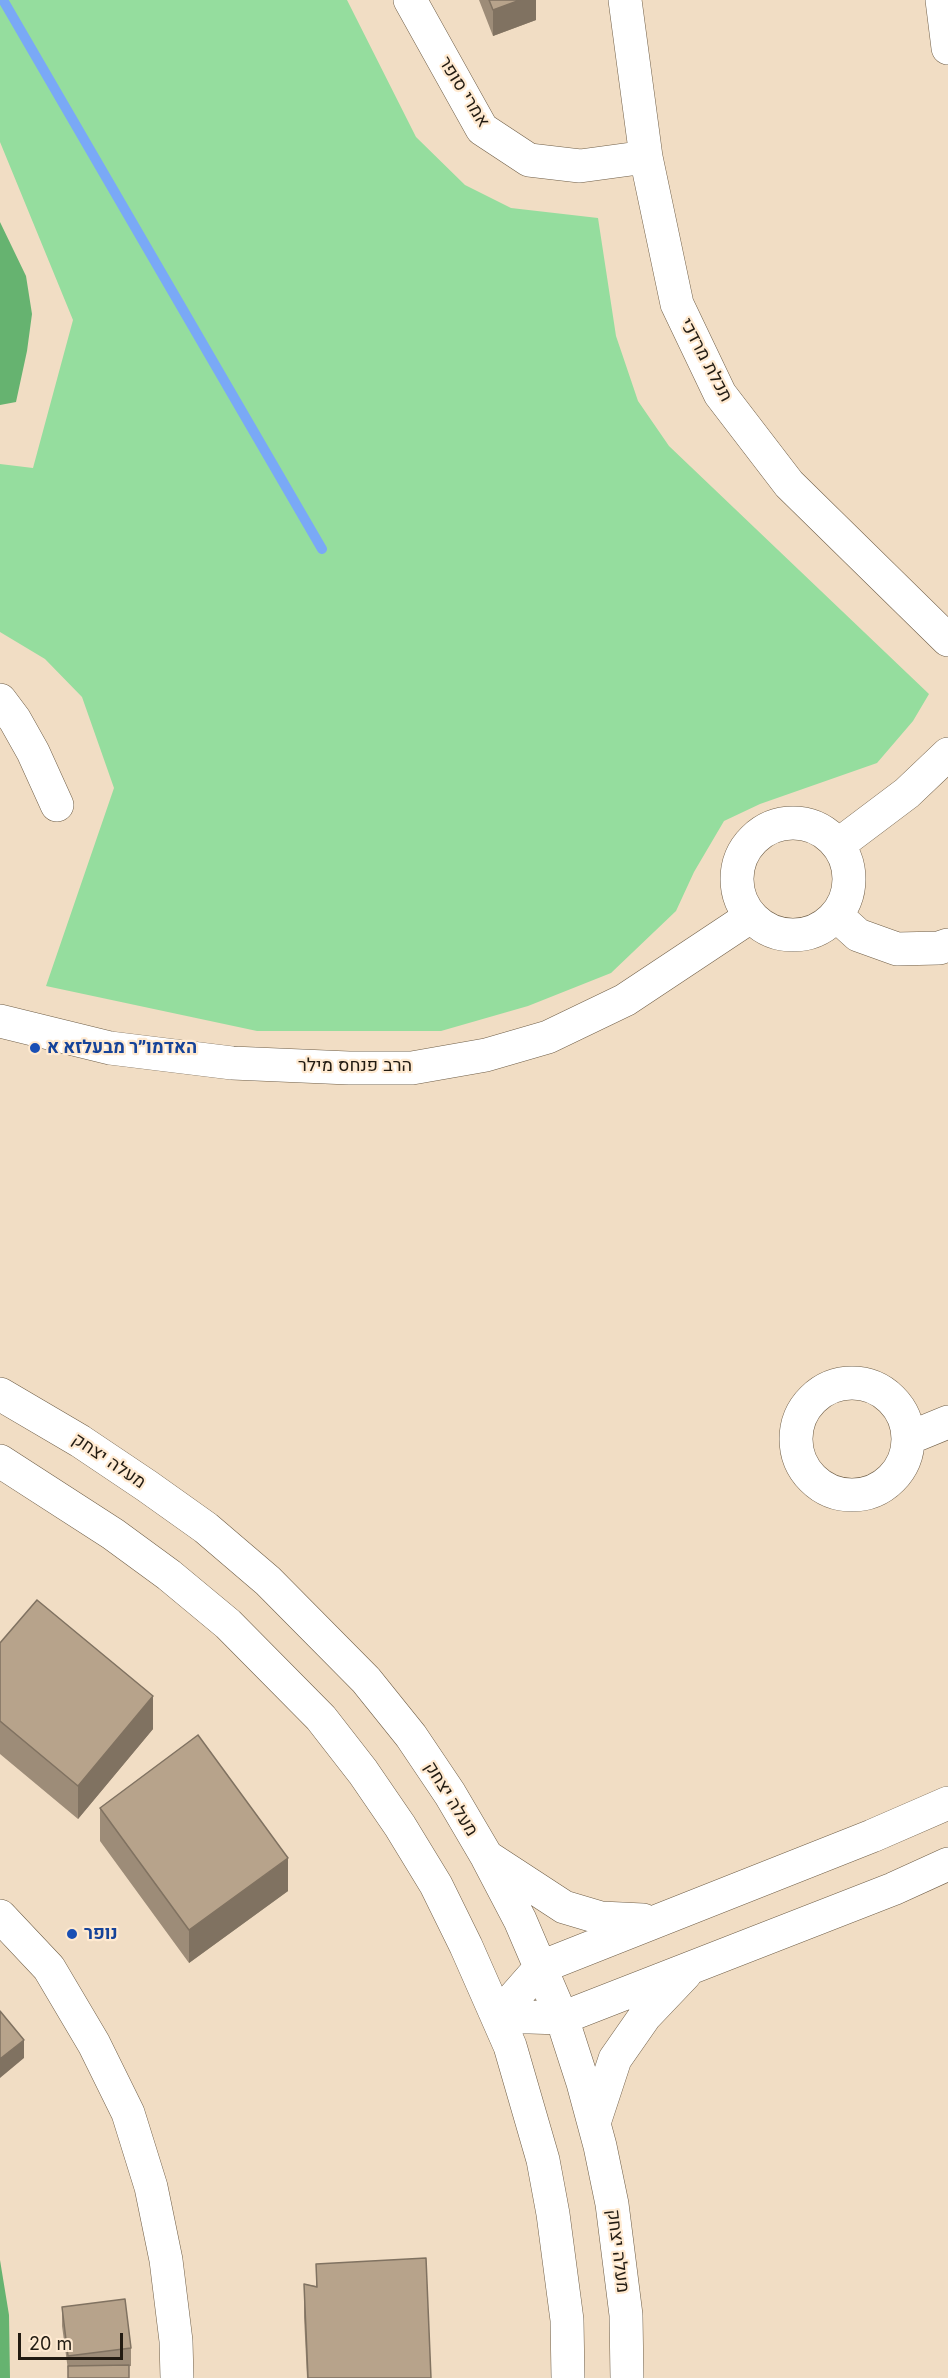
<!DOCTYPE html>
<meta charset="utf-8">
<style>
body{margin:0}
#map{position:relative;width:948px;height:2378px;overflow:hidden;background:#f1ddc4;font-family:Inter,sans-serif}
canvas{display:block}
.scale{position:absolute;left:18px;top:2333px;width:105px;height:27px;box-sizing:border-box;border:3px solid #221b12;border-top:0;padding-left:8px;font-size:18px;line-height:21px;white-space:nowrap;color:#221b12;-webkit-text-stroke:4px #ffead1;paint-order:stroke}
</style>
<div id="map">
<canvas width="948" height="2378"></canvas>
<div class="scale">20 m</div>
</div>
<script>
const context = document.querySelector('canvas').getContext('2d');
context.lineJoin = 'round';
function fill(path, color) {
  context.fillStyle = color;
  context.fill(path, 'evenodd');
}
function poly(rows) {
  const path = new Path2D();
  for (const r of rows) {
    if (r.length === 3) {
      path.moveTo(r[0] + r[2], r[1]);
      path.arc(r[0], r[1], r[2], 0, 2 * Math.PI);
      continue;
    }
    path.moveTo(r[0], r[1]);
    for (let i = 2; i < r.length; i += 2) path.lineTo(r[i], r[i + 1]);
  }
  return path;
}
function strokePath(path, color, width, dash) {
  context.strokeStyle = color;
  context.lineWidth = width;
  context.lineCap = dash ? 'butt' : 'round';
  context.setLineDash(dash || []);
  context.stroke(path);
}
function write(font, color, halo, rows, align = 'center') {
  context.font = font + ' Inter,Heebo,sans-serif';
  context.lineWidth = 4.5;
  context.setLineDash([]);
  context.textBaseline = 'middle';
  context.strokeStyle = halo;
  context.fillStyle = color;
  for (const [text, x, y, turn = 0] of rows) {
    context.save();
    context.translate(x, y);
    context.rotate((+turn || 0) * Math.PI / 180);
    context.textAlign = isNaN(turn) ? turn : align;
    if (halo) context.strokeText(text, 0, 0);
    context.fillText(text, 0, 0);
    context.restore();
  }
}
fill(poly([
 [0,0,347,0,416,137,465,185,511,208,598,218,616,336,638,401,669,446,929,694,913,721,877,763,760,804,724,821,694,872,676,911,611,973,528,1006,441,1031,257,1031,46,986,114,788,82,697,45,659,0,632,0,464,33,468,73,320,0,142]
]), '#95dd9e');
fill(poly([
 [0,222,26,276,32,314,27,351,16,402,0,405],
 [0,2260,9,2315,10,2378,0,2378]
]), '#66b370');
strokePath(poly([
 [3,0,322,549]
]), '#7aa9f6', 10);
const minor = poly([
 [410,0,482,129,529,160,580,166,646,157],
 [625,0,646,157,677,304,720,394,789,484,948,640],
 [942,0,948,48],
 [0,700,15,720,33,752,57,805],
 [793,879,56],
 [838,845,907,793,948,754],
 [836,915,858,935,897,949,939,948,948,945],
 [0,1021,110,1048,232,1063,349,1068,412,1068,486,1055,548,1037,625,1000,750,917],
 [852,1439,56],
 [909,1438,948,1422],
 [0,1916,49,1968,94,2044,128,2113,151,2187,166,2260,176,2341,177,2378]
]);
const tertiary = poly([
 [0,1394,80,1441,147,1486,206,1528,268,1581,366,1680,411,1736,450,1794,487,1857,520,1920,562,2018,583,2083,600,2146,612,2204,626,2315,627,2378],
 [0,1461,113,1534,169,1575,228,1624,321,1718,363,1772,400,1826,436,1885,466,1946,510,2046,543,2160,553,2214,567,2320,568,2378],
 [489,1858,564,1907,601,1918,643,1920],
 [498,2016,541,1967,872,1836,948,1803],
 [498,2016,562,2018,893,1889,948,1864],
 [594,2123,615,2059,645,2016,685,1974]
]);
strokePath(minor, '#6f5e47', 34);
strokePath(tertiary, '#6f5e47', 34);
strokePath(minor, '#fff', 33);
strokePath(tertiary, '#fff', 33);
fill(poly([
 [479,0,536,0,536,20,493,36],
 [0,1643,153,1729,78,1819,0,1754],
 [100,1808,288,1891,189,1963,100,1841],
 [316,2264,431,2378,307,2378,304,2317,304,2284,316,2286],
 [62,2307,131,2348,131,2366,68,2370,62,2326]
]), '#9d8c78');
fill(poly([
 [520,0,536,0,536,20,493,36,493,10],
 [153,1696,153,1729,78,1819,78,1786],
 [288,1858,288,1891,189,1963,189,1930],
 [24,2040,24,2058,0,2078,0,2059]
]), '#807261');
const building = poly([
 [489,0,520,0,493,10,489,0],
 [37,1600,153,1696,78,1786,0,1721,0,1643,37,1600],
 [198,1735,288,1858,189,1930,100,1808,198,1735],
 [0,2011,24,2040,0,2059,0,2011],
 [426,2258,431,2378,308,2378,304,2284,317,2287,316,2264,426,2258],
 [125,2299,131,2348,68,2356,62,2307,125,2299],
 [129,2365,129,2378,68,2378,68,2366,129,2365]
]);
fill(building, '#b7a38b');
strokePath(building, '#807261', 1.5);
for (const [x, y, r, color] of [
 [35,1048,6,"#1a4fb4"],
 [72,1934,6,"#1a4fb4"]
]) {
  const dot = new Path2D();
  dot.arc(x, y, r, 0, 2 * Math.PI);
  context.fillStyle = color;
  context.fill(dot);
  strokePath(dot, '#ffead1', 2);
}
write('18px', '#221b12', '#ffead1', [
 ["אמרי סופר",464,92,58],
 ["תכלת מרדכי",706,360,62],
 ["הרב פנחס מילר",355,1066],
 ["מעלה יצחק",109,1461,34],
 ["מעלה יצחק",451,1799,58],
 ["מעלה יצחק",618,2251,83]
]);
write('bold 18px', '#164399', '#ffead1', [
 ["האדמו״ר מבעלזא א",47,1048],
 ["נופר",84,1934]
], 'left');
</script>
